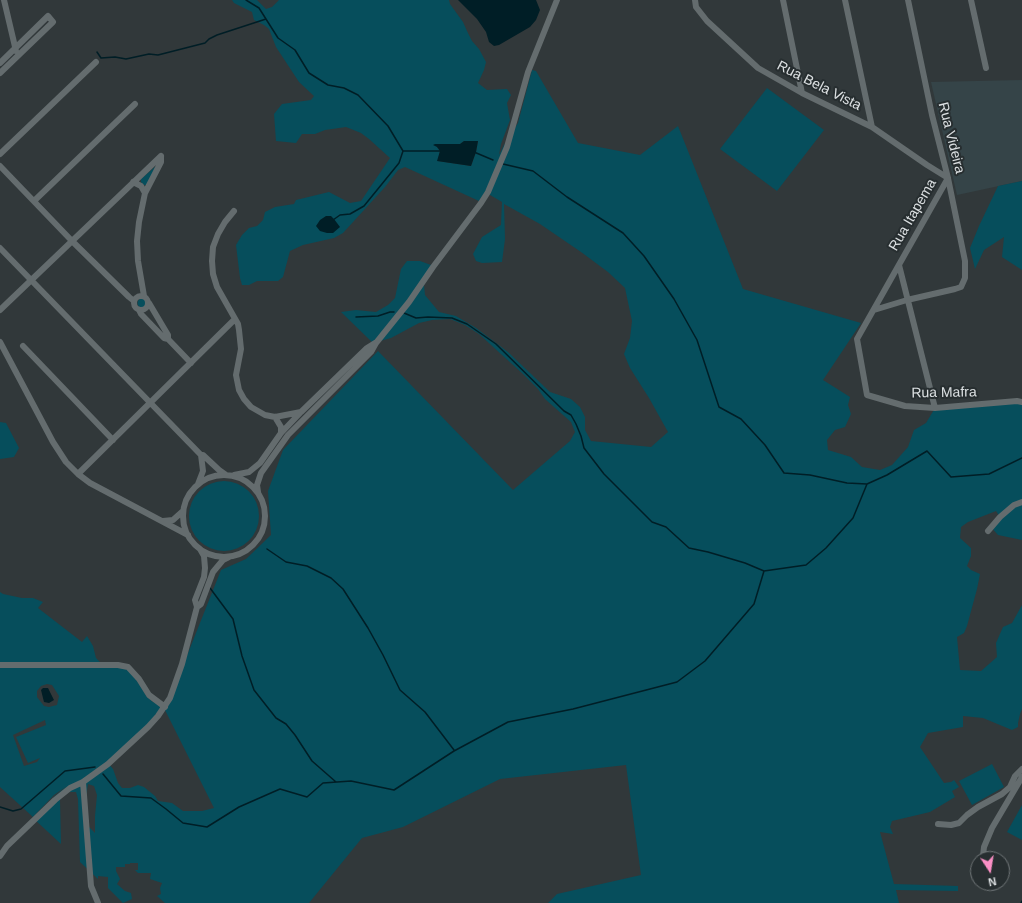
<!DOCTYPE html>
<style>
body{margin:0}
#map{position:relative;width:1022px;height:903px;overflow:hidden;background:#31383a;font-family:Arial,sans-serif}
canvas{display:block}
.north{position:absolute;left:970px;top:851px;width:40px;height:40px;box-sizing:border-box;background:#272e30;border:1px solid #6f7577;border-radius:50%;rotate:168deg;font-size:11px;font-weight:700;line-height:16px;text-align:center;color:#dce0e2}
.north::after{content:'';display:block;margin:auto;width:14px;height:18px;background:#fb8fc5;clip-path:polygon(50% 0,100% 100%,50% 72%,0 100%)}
</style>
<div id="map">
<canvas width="1022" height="903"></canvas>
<div class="north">N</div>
</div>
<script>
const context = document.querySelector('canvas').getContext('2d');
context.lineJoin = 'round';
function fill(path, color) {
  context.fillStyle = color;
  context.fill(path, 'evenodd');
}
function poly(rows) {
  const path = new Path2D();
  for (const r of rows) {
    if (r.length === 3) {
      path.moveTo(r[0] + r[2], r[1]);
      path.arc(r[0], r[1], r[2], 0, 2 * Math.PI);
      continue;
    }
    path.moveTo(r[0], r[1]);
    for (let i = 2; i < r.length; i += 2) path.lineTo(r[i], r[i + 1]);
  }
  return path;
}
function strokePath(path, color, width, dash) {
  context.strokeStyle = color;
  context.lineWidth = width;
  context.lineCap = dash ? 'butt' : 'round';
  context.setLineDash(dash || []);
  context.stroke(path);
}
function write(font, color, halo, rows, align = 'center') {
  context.font = font + ' Arial,sans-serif';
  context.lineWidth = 4;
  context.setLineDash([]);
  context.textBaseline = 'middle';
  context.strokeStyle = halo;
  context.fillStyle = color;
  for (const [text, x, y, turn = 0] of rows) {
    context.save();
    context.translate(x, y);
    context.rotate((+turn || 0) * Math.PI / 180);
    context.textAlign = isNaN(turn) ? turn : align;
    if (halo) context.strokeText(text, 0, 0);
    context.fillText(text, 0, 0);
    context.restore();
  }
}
fill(poly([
 [1022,80,1022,181,957,195,931,82]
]), '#354448');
fill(poly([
 [232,0,257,0,266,9,272,7,279,0,449,0,450,4,463,22,467,31,472,41,479,49,486,62,484,70,478,83,487,90,507,89,511,95,507,103,510,120,501,144,499,155,504,145,518,123,532,70,536,71,578,143,640,155,678,126,743,289,861,323,823,380,850,397,848,405,851,414,845,427,835,430,827,440,828,450,851,457,862,467,880,470,892,465,908,447,914,430,926,423,935,408,1022,402,1022,540,998,535,991,527,1000,517,996,511,968,522,961,527,960,538,971,548,971,556,967,566,971,570,980,574,977,589,967,626,964,633,957,637,960,670,981,671,997,657,996,643,1003,627,1012,623,1022,605,1022,709,1020,714,1018,723,1018,727,1012,730,983,718,963,716,963,727,928,733,920,747,944,783,951,782,954,780,959,787,952,791,955,797,930,812,892,821,890,827,893,834,880,832,894,884,958,886,958,891,896,890,899,903,548,903,557,894,641,875,626,765,500,779,403,827,362,838,309,903,165,903,157,896,161,894,160,888,162,883,150,879,151,873,138,873,135,870,138,870,138,863,130,863,130,864,125,864,125,867,116,867,116,871,120,879,117,884,125,891,131,893,132,899,123,903,108,888,108,877,98,876,98,879,80,862,78,799,76,792,69,792,63,795,60,800,61,844,33,818,55,796,67,786,54,795,33,817,0,787,0,592,3,594,22,598,33,598,43,602,38,608,82,642,87,636,93,646,96,658,102,664,126,666,140,685,147,697,153,702,167,706,221,570,246,559,271,535,268,491,283,450,378,351,513,490,570,441,575,432,571,422,545,399,538,389,523,374,479,334,465,325,450,319,432,320,419,323,391,338,373,343,341,312,356,310,376,312,388,305,395,298,401,269,407,261,420,261,431,265,424,285,425,295,439,312,456,316,476,328,508,352,550,392,571,399,580,407,585,417,585,430,591,441,651,447,668,432,649,398,630,368,624,354,630,338,632,321,625,288,608,272,581,252,540,224,504,204,505,239,502,262,482,263,476,261,473,254,482,237,501,225,502,202,485,192,479,201,405,167,398,170,385,187,343,233,334,238,303,245,290,251,283,277,278,281,257,281,249,285,242,285,240,278,236,245,242,235,249,228,257,226,263,220,265,212,275,207,294,204,296,200,329,192,350,203,361,201,390,158,369,139,361,133,346,127,325,130,315,134,302,134,296,143,276,141,274,114,282,104,311,100,314,96,299,82,276,47,269,29,264,25,254,20,252,12,234,3],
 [464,141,478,141,476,152,471,166,438,161,440,151,437,147,460,144],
 [47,684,52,685,59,696,57,705,49,707,44,706,37,697,37,691,41,686],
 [163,706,214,808,202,811,183,811,172,803,158,801,155,796,144,787,138,785,130,788,122,788,118,783,113,769,107,762,147,725],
 [45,720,46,725,16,737,28,763,40,758,37,762,24,766,13,735],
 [88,784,94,786,97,795,95,816,95,833,87,825,86,797],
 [767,88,824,130,777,191,720,149],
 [156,166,147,185,144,185,141,182,141,179],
 [1022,181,1022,270,1002,257,1004,237,984,250,975,269,970,248,979,226,998,186],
 [142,303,4.5],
 [0,422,6,423,19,448,14,457,0,459],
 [224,516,35],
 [992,764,1004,787,972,805,959,781],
 [1022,805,1022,840,1007,832]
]), '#064e5c');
fill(poly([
 [458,0,536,0,540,10,536,20,530,27,499,45,494,46,489,42,486,32,477,19],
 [464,141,478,141,476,152,471,166,437,161,440,151,437,147,433,145,435,144,460,144],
 [326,216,331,216,334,219,340,227,333,233,327,233,320,231,316,226,320,220],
 [43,688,48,688,54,700,49,703,44,702,41,690]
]), '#001e26');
strokePath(poly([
 [246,0,259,8,278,38,295,50,309,73,328,85,344,88,358,95,388,126,403,151,440,151],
 [97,52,101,58,115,57,126,59,149,54,158,55,205,43,209,39,217,35,266,19],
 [474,152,493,160],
 [503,164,533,171,567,197,623,233,644,256,674,299,697,340,719,407,741,419,765,445,784,473,810,475,847,483,867,484],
 [333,220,340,215,350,214,364,206,399,163,403,151],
 [404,313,416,318,428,317,452,318,467,324,496,344,564,411,571,415,576,424,581,436,584,448,604,474,652,522,666,527,689,548,708,552,745,563,764,571],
 [356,317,378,316,390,312,394,312],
 [267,549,286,562,307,566,331,578,343,589,368,628,383,655,400,690,425,712,454,750],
 [210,588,233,619,242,656,254,690,276,718,286,724,295,735,312,761,336,782],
 [103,774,121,796,151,798,166,809,183,823,207,827,239,807,280,789,307,797,323,783,351,781,394,790,454,751,508,722,573,709,677,682,705,661,754,604,764,571,806,565,826,548,853,518,867,484,887,475,927,451,951,477,989,474,1022,458],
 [0,807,13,811,21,809,65,771,95,767],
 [1021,903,1022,901]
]), '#001e26', 1.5);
strokePath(poly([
 [4,0,16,51],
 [695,0,696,7,707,21,758,68,802,93,872,127,927,165,948,178,857,339,867,395,905,406,935,408,1017,401,1022,402],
 [783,0,802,93],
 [845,0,872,127],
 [971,0,986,68],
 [0,63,48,16,53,22,0,73],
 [0,154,96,62],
 [0,166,72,241,129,297,134,301],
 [133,182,141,186,145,193],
 [34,201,135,104],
 [234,211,225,222,218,234,213,247,212,261,213,274,217,287,238,324,239,330,241,349,236,375,239,390,244,399,251,407,265,415,275,417,301,412],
 [0,248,201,455,203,455,219,470,226,475],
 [899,265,935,408],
 [141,303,7],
 [144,296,138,261,137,241,139,222,145,193,161,162,161,156],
 [149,303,168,335,168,339],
 [0,310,161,156],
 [139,310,141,314,164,338,168,339,191,363],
 [874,310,907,300,955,289,961,287,965,278,965,261,948,178,932,115,908,0],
 [0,342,53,442,66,462,78,474,90,483,188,535],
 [23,346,113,440],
 [275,417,281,427,281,433],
 [78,474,235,319],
 [224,516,41],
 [234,475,249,472,260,463,281,433,301,412,367,348,375,343],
 [198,484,203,471,201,455],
 [258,492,257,485,261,473,288,435,371,352,376,343,409,302,433,267,481,203,488,192,507,147,528,72,557,0],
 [163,521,173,520,183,511],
 [988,531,1000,517,1014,505,1022,502],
 [197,607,195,600,204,577,205,568,204,556,200,549],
 [0,665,118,665,128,667,139,679,149,695,165,707],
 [83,782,91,886,98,903],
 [938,824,951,825,959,823,967,815,978,807,1002,794,1010,787,1015,776,1022,769],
 [0,856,7,846,55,800,70,788,83,782,108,764,148,727,158,716,170,698,182,664,197,607,201,604,213,572,223,560,229,557],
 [983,856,984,847,992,828,1022,777]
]), '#646c6e', 6);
write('14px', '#dce0e2', '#272e30', [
 ["Rua Bela Vista",819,86,27],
 ["Rua Videira",951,138,76],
 ["Rua Itapema",913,215,-60],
 ["Rua Mafra",944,393,-1]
]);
</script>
